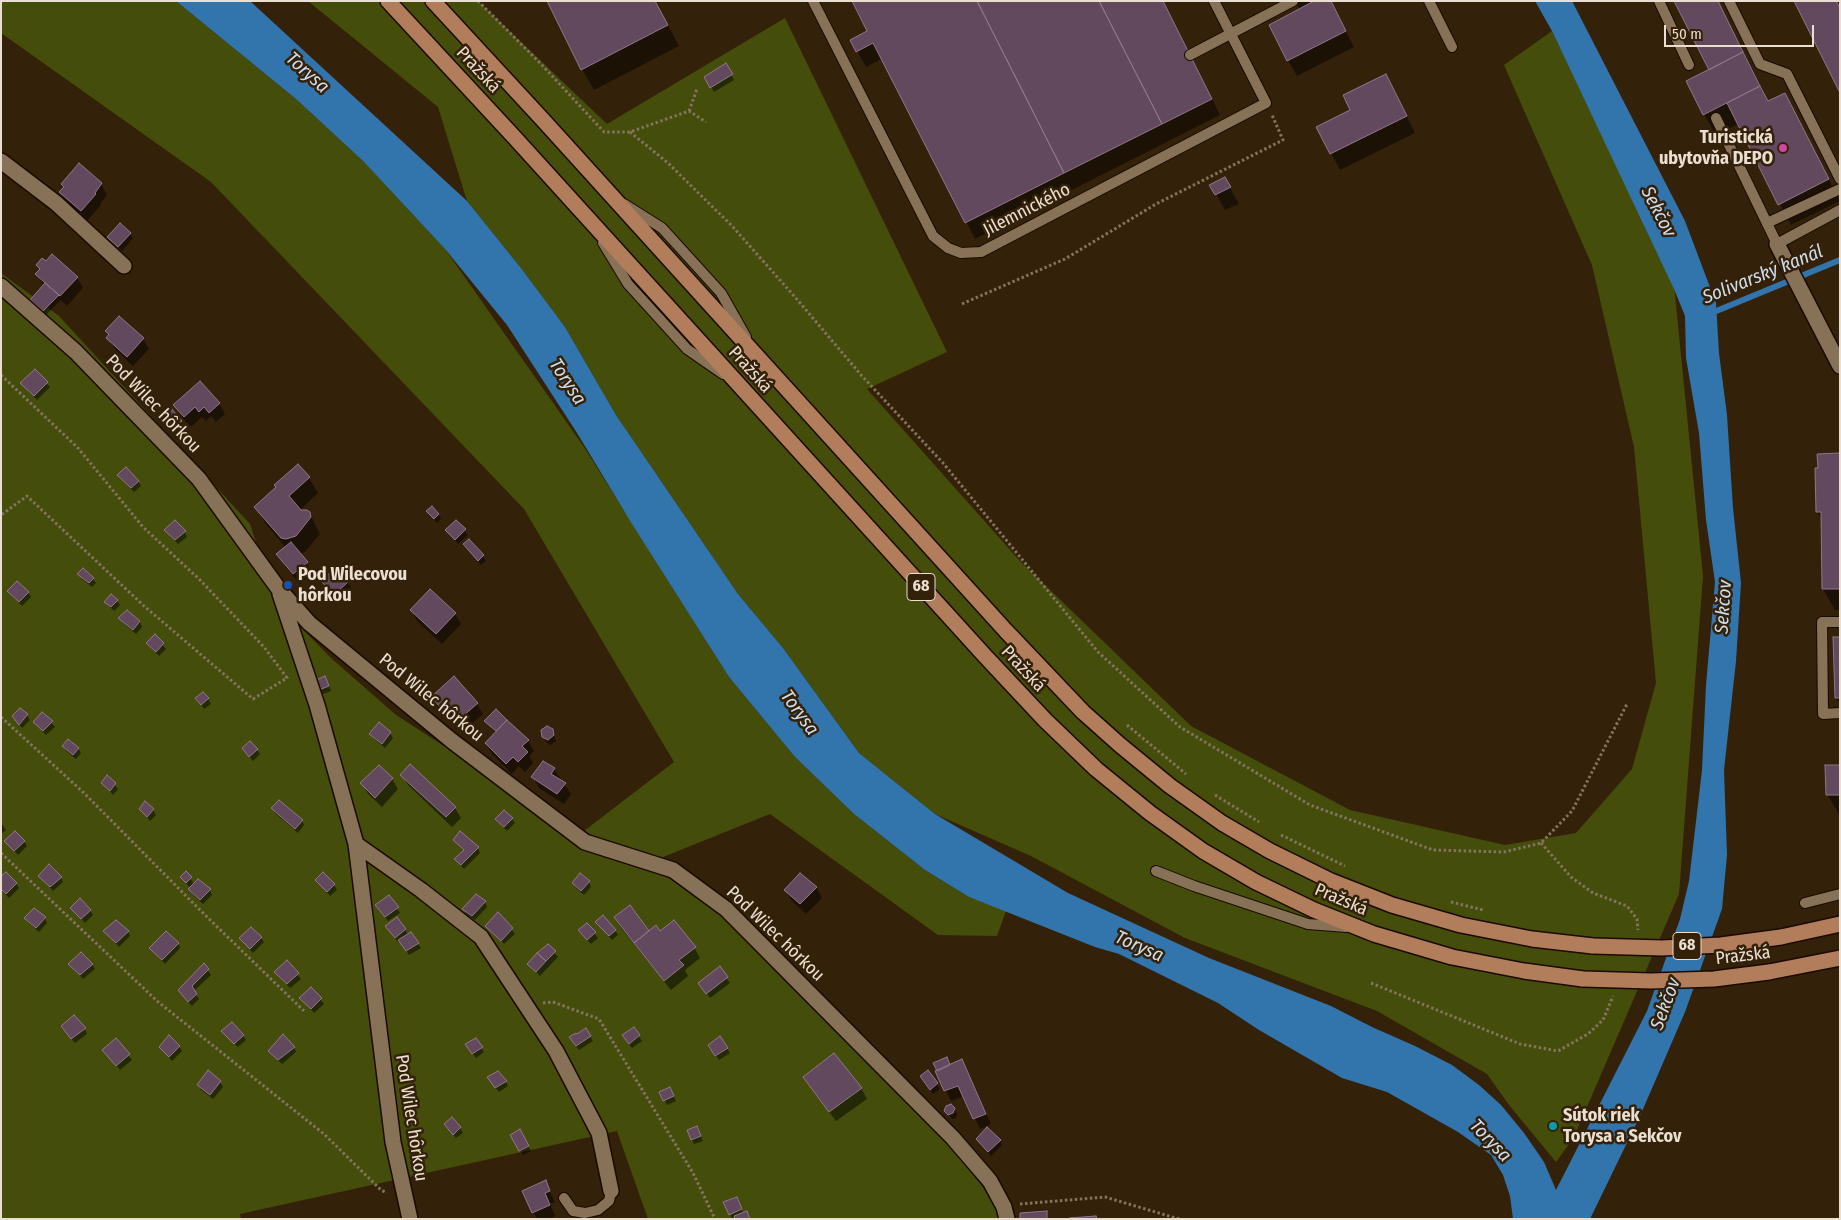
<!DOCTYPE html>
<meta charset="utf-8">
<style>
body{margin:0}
#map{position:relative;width:1841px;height:1220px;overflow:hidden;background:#342109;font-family:"Fira Sans Condensed",sans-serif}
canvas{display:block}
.frame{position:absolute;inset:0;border:2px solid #ebdfd1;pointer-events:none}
.scale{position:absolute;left:1664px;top:25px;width:150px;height:22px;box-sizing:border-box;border:2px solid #ebdfd1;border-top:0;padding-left:6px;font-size:15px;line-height:18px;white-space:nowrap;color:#ebdfd1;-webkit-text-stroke:4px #342109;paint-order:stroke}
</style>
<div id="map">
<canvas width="1841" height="1220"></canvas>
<div class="frame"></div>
<div class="scale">50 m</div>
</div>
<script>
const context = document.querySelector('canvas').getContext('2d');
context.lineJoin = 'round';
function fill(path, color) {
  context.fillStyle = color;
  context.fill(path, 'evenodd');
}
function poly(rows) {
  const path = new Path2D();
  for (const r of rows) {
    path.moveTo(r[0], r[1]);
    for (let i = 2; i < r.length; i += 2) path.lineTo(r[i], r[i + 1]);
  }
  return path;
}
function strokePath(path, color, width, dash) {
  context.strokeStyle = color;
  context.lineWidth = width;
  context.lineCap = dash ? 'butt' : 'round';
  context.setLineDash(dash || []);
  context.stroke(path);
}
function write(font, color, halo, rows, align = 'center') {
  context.font = font + ' "Fira Sans Condensed",sans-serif';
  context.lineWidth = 5;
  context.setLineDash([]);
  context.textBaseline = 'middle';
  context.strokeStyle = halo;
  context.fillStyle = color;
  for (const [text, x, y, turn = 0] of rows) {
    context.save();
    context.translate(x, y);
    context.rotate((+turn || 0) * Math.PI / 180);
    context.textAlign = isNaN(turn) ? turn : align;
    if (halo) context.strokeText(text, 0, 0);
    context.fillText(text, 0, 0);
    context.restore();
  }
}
fill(poly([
 [1,1,176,1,296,99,363,161,445,249,584,447,729,677,795,757,854,814,925,870,969,897,1006,911,997,936,938,935,770,814,663,857,948,1144,998,1206,1000,1219,648,1219,617,1131,240,1214,241,1219,1,1219,1,273,59,316,250,524,269,583,282,608,331,658,396,715,481,770,551,827,580,834,674,762,524,509,211,182,1,33],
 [308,1,478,1,607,124,785,18,947,352,867,389,1020,561,1191,726,1350,810,1505,845,1576,833,1632,769,1656,683,1634,447,1592,265,1504,65,1552,31,1674,285,1703,576,1679,894,1574,1137,1556,1162,1509,1105,1487,1074,1377,1011,1185,938,1031,856,935,814,859,753,783,648,738,594,616,415,565,327,521,268,467,201,438,107]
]), '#454d0b');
fill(poly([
 [176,1,250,1,467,201,521,268,565,327,616,415,738,594,783,648,859,753,935,814,1068,893,1209,958,1331,1006,1372,1027,1415,1046,1452,1065,1479,1085,1501,1105,1524,1133,1544,1162,1556,1190,1647,1011,1680,919,1689,881,1702,770,1706,685,1715,582,1706,520,1699,433,1686,358,1685,316,1674,289,1552,31,1535,1,1572,1,1685,221,1716,303,1719,353,1727,415,1733,508,1741,583,1736,661,1724,770,1727,855,1722,909,1685,1012,1640,1116,1590,1219,1513,1219,1510,1196,1503,1175,1491,1155,1458,1132,1387,1092,1342,1078,1259,1030,1218,1003,1119,954,1095,947,969,897,925,870,854,814,795,757,729,677,632,524,577,433,507,325,445,249,363,161,296,99]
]), '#3274ac');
fill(poly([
 [655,1,679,46,594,90,582,69],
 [1163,1,1220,115,975,239,883,58,866,67,857,51,869,31],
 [1295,1,1330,1,1354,47,1297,76,1288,60,1300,10],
 [1718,1,1769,102,1785,95,1840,201,1791,225,1739,124,1716,135,1704,114],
 [726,65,734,80,714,92,706,78],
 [1386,75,1415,133,1340,170,1318,128,1352,111],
 [79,165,101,184,107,195,100,204,101,205,87,221,66,202,60,192,64,188,62,184],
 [1225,179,1239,204,1225,210,1211,185],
 [130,234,133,238,122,251,109,237],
 [37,265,77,277,83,288,67,306,61,300,46,315,34,305,31,300,44,286,37,274,40,270],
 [107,331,143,339,149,349,133,366,114,348,108,338,109,336],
 [35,371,50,387,37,400,22,384],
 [219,403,225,414,216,422,211,416,206,421,202,417,191,427,181,416,175,405],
 [171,409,184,426,177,433,163,416],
 [1840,455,1840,610,1835,610,1823,589,1822,520,1817,512,1817,469],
 [298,466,309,478,318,493,299,511,309,512,320,534,305,552,300,554,313,573,300,584,284,565,278,554,286,548,265,523,256,507],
 [119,475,138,481,141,486,134,492],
 [428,511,438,514,441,519,437,523],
 [456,522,468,535,458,544,447,530],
 [165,530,185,532,187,537,178,544],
 [464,544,483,556,486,561,481,565],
 [336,569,351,587,337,599,323,581],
 [79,574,93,579,96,583,92,587,82,579],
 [430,590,455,614,461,624,442,644,417,621,411,610],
 [8,591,28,592,31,597,22,606],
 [117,601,120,605,114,611,105,602],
 [127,611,140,622,142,627,136,634,123,623,120,618],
 [155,636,166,649,159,656,147,643],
 [1835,638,1840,638,1840,705,1836,698],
 [317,680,328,682,331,691,323,694],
 [432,697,477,704,483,714,469,726,466,722,457,729,438,708],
 [197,699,208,699,211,704,204,709],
 [496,711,528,741,534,751,529,756,533,763,525,772,519,766,512,774,492,754,486,744,496,733,486,721],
 [43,714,55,727,46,735,34,722],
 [27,715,30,720,22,728,13,716],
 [379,724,390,733,393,738,385,748,373,738,370,734],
 [552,730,556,741,551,745,546,742,543,737],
 [63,746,78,748,81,753,76,759,66,751],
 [257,750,260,754,253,761,246,753],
 [379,766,392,779,398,789,382,807,368,794,362,783],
 [1840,766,1840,816,1827,794],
 [554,769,571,794,564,804,539,788,533,777],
 [402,775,455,808,461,818,452,827,408,785],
 [107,777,118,789,113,795,103,783],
 [273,808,302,820,304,825,298,833,275,813],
 [141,809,153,810,156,815,150,821],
 [512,819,515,823,507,831,497,820],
 [1,823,6,830,1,834],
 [454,840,478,848,480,853,464,869,456,859,464,851],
 [6,841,24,841,27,846,18,855],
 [186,873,194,884,210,890,212,895,203,904,192,894,190,888,181,877],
 [40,876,61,877,63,882,53,891],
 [1,878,16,883,19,888,9,898,1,890],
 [589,882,591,887,584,895,576,888,573,883],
 [320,884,334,885,337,890,330,896],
 [816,887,822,898,806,914,792,901,786,891],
 [389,897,400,913,388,921,380,910],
 [485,902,487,907,475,920,466,914,464,910],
 [72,908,90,910,93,915,85,923],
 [498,914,515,934,504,944,487,926],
 [26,918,45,918,47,923,39,932,29,923],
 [615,918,649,932,660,932,694,947,700,958,685,970,688,976,671,990,621,928],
 [596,922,615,930,618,935,612,940],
 [587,924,598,938,591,944,579,931],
 [405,929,408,935,410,933,421,948,409,955,400,941,398,942,390,931],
 [128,931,130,936,119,947,105,932],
 [240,938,261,938,264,942,253,953],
 [178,943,180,948,165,964,151,948],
 [548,946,558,957,540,976,529,964],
 [286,962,301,979,290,988,276,972],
 [70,964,92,964,95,969,83,979],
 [204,965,211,975,194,991,199,999,192,1006,182,995],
 [719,968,730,983,710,998,703,988],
 [311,988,324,1004,314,1013,301,998],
 [62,1027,85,1029,87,1034,75,1043],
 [633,1028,642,1041,632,1048,626,1040],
 [243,1035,246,1040,238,1047,226,1036],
 [590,1036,593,1041,579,1050,573,1042],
 [720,1038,730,1053,719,1060,709,1045],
 [475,1039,484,1052,476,1058,469,1049],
 [116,1040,132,1060,120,1070,103,1050],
 [179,1046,182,1051,172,1061,160,1047],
 [294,1047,296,1052,282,1064,269,1051],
 [962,1061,991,1124,980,1129,964,1096,951,1101,937,1072],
 [208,1072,220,1082,223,1087,213,1099,201,1090,198,1085],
 [928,1072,940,1089,933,1094,924,1081],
 [491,1082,506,1082,508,1086,499,1092],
 [811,1088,861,1088,867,1099,836,1121],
 [661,1092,672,1093,676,1101,667,1105],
 [954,1109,957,1114,956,1118,952,1119,946,1111],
 [445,1125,460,1128,463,1133,456,1138],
 [519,1131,531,1151,523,1155,511,1135],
 [699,1132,703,1141,694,1144,692,1140],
 [977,1139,1000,1140,1002,1145,991,1156],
 [545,1182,555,1202,550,1204,555,1216,548,1219,537,1219,533,1212],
 [739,1203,743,1214,747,1212,750,1219,736,1219,736,1217,732,1219,730,1214]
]), '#0007');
strokePath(poly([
 [1709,314,1840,260]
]), '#3274ac', 6);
const building = poly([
 [547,1,655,1,668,25,581,70,547,1],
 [852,1,977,1,1064,173,965,223,873,43,856,52,850,40,867,31,852,1],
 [977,1,1099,1,1162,124,1064,173,977,1],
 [1099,1,1163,1,1212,99,1162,124,1099,1],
 [1314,1,1331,1,1346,31,1287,61,1269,25,1314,1],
 [1674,1,1718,1,1743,52,1709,70,1674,1],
 [1794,1,1836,1,1840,8,1840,93,1794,1],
 [1743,52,1760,86,1703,115,1686,81,1743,52],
 [726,63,733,74,710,88,704,77,726,63],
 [1386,74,1407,116,1330,154,1316,127,1350,110,1343,95,1386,74],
 [1760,86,1768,101,1785,93,1829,179,1778,205,1727,103,1760,86],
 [79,163,102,183,95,193,96,194,81,211,59,192,64,187,61,184,79,163],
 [1225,177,1231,187,1215,195,1209,185,1225,177],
 [120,223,131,233,118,247,107,237,120,223],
 [52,254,78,277,60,296,35,274,40,269,36,265,42,258,46,261,52,254],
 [45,283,59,295,43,311,30,300,45,283],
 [119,316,144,338,127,357,106,338,109,334,105,331,119,316],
 [35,369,48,382,34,396,20,383,35,369],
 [200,381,220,403,209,413,204,407,199,412,195,407,184,417,173,405,200,381],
 [171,408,182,421,173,429,162,416,171,408],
 [1840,453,1840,589,1822,589,1821,512,1816,512,1815,468,1818,468,1817,454,1840,453],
 [298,464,310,477,289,496,301,510,307,510,310,512,311,517,296,536,286,539,281,538,254,507,276,487,274,485,298,464],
 [126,467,139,481,131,488,117,475,126,467],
 [432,506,439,514,434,519,426,511,432,506],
 [175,520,186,531,175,540,164,530,175,520],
 [456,520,466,529,455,540,445,530,456,520],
 [469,539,484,555,478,561,463,544,469,539],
 [291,542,308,562,293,574,276,554,291,542],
 [336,567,349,581,334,595,321,581,336,567],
 [83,568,94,578,89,583,77,574,83,568],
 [17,581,29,592,19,602,7,591,17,581],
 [430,589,456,613,436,634,410,610,430,589],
 [111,594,118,600,111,607,104,602,111,594],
 [127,610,140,621,133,630,118,618,127,610],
 [155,634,164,643,156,652,146,643,155,634],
 [1833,637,1840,637,1840,698,1835,698,1833,637],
 [325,676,329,686,319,690,316,680,325,676],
 [454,676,478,703,463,716,459,712,451,719,431,697,454,676],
 [203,692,209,698,201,705,195,698,203,692],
 [20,708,28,714,19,725,12,716,20,708],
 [496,709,507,720,496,731,484,721,496,709],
 [42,712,53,721,43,731,33,722,42,712],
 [507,720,529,740,522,746,528,752,518,762,513,757,506,764,485,743,507,720],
 [379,722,391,732,382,744,369,734,379,722],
 [547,726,553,729,554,735,548,740,542,737,541,730,547,726],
 [68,739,79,748,73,755,62,746,68,739],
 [250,741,258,749,249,757,242,748,250,741],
 [543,761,555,768,551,774,566,783,557,794,531,777,543,761],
 [410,764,456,807,446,817,400,775,410,764],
 [379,765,393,778,375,798,360,783,379,765],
 [1825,765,1840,765,1840,795,1826,795,1825,765],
 [107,775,116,783,110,791,101,783,107,775],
 [279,800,303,820,295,829,271,808,279,800],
 [145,801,154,809,147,817,139,809,145,801],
 [504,810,513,818,504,827,495,819,504,810],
 [15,831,25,841,14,851,4,841,15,831],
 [460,831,479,847,461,865,454,859,464,850,453,840,460,831],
 [49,864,62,877,50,887,38,876,49,864],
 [186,871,192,877,186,883,180,877,186,871],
 [6,872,17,883,6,894,1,889,1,876,6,872],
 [323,872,335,884,327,892,315,880,323,872],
 [580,873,590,881,581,891,572,883,580,873],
 [800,873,817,887,800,904,784,890,800,873],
 [198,879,211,889,200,900,188,889,198,879],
 [476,894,486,901,472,916,462,909,476,894],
 [389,895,399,907,385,917,375,905,389,895],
 [80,898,91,910,81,919,70,908,80,898],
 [630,905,649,931,634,943,614,917,630,905],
 [34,908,46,917,36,928,24,918,34,908],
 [498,912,513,928,501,941,485,926,498,912],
 [603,915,616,930,609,936,595,922,603,915],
 [397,917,406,929,395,938,385,926,397,917],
 [116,920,129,931,116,943,103,931,116,920],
 [674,920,696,947,679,960,684,965,664,981,634,943,656,925,660,931,674,920],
 [587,923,596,932,587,940,578,930,587,923],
 [251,927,262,937,250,949,239,938,251,927],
 [166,931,179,943,162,960,149,948,166,931],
 [411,932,419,943,406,951,398,940,411,932],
 [548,944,556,951,546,961,537,953,548,944],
 [81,952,93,964,80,975,68,964,81,952],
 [537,953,546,961,536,972,527,964,537,953],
 [287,960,299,973,287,984,274,972,287,960],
 [204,963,209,969,192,986,197,994,188,1002,178,990,204,963],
 [720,966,728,977,706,994,698,983,720,966],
 [311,987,322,998,311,1009,299,998,311,987],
 [74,1015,86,1028,71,1039,61,1026,74,1015],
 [232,1022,244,1035,234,1044,221,1031,232,1022],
 [634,1027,640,1035,629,1044,622,1035,634,1027],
 [586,1028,591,1036,576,1046,569,1037,576,1033,577,1034,586,1028],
 [283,1034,295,1047,278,1060,268,1051,283,1034],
 [169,1035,180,1046,169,1057,159,1047,169,1035],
 [720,1036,728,1048,715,1056,708,1045,720,1036],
 [116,1038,130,1054,116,1066,102,1050,116,1038],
 [476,1038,483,1047,472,1054,465,1044,476,1038],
 [834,1053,862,1088,829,1112,803,1077,834,1053],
 [947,1057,950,1065,937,1071,933,1063,947,1057],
 [962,1059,986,1114,973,1119,958,1086,944,1091,935,1071,962,1059],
 [208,1070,221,1081,210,1095,197,1085,208,1070],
 [928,1070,938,1083,930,1090,920,1076,928,1070],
 [498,1071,507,1081,495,1088,487,1077,498,1071],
 [670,1087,674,1096,663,1101,659,1092,670,1087],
 [951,1104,955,1108,953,1113,948,1115,944,1111,946,1106,951,1104],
 [452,1117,461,1127,453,1135,444,1124,452,1117],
 [697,1126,701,1136,691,1140,687,1130,697,1126],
 [987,1127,1001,1140,988,1152,976,1139,987,1127],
 [520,1129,529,1146,519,1151,510,1135,520,1129],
 [546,1180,550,1191,545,1193,550,1205,532,1213,522,1191,546,1180],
 [737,1197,742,1209,729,1215,723,1202,737,1197],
 [747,1211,750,1219,735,1219,734,1216,747,1211],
 [1047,1211,1047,1219,1020,1219,1020,1213,1047,1211],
 [1096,1216,1097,1219,1069,1219,1069,1218,1096,1216]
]);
fill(building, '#63495d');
strokePath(building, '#91768b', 1);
const lane = poly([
 [813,1,933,236,948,248,961,253,981,252,1266,103,1214,1],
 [1429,1,1452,47],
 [1659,1,1689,65],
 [1729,1,1760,64,1787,74,1840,179],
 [1190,55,1293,1],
 [1716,118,1777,244,1840,210],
 [624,204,662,228,721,293,746,337],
 [1767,223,1840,189],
 [603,243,628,284,687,349,723,374],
 [1840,622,1822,622,1823,714,1840,713],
 [1156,871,1194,886,1308,924,1346,927],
 [1805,903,1840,894],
 [564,1198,573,1211,585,1213,598,1210,609,1201,611,1191]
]);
const street = poly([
 [1,161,56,203,124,266],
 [1777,244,1840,366],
 [1,286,76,352,199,479,278,588,309,623,452,741,585,842,673,870,726,909,953,1138,990,1181,1004,1207,1007,1219],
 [280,594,317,705,356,844,393,1142,410,1219],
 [356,844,421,890,481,937,556,1051,599,1133,611,1191]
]);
const primary = poly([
 [388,1,515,138,985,656,1045,720,1096,769,1150,813,1203,851,1256,882,1314,910,1374,934,1452,957,1524,971,1583,979],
 [433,1,543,120,1006,631,1083,712,1120,745,1170,786,1222,823,1270,851,1331,881,1392,905,1461,925,1532,939,1593,946],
 [1781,937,1840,924],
 [1769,972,1840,958]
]);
strokePath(lane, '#1b0a00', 12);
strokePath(street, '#1b0a00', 18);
strokePath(primary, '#1b0a00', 18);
strokePath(poly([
 [478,1,541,64,604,132,630,132,689,111,706,122],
 [689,111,697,89],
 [630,132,668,163,732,226,795,297,862,376,943,463,1098,652,1180,727,1310,805,1433,850,1504,852,1541,843,1572,811,1627,704],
 [962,304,1065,259,1156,204,1283,140,1272,115],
 [1,375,78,448,143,527,199,579,264,647,287,678,253,699,144,606,27,496,1,515],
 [1,717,84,793,204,914,304,1011],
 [1127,725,1186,774],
 [1215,795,1259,822],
 [1281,835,1345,866],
 [1541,843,1571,877,1593,893,1627,906,1637,919,1638,930],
 [1,853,157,1001,324,1134,381,1190,387,1193],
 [1451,902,1483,910],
 [1371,983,1520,1044,1558,1051,1588,1034,1603,1020,1613,996],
 [543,1003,553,1002,599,1019,693,1173,715,1219],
 [1020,1204,1105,1197,1179,1219]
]), '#83735f', 3, [2.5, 2.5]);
strokePath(lane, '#877157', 10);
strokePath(street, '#877157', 15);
strokePath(primary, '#b17d5b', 15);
const primaryBridge = poly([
 [1593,946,1662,948,1721,945,1781,937],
 [1583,979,1651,981,1714,979,1769,972]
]);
strokePath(primaryBridge, '#1b0a00', 18, []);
strokePath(primaryBridge, '#b17d5b', 15);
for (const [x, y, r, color] of [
 [1783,148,5,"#d1479c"],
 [288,585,5,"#1a4fb4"],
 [1553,1126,5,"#0f9aa8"]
]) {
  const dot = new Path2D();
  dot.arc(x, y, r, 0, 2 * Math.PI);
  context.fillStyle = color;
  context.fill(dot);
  strokePath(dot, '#342109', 2);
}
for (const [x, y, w] of [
 [921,587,28],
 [1687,946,28]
]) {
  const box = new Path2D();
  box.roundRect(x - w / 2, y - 13.5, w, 27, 4);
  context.fillStyle = '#342109';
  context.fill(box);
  strokePath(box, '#ebdfd1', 1);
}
write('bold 16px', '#ebdfd1', null, [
 ["68",921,587],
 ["68",1687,946]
]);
write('18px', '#ebdfd1', '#342109', [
 ["Pražská",478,70,47],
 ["Jilemnického",1027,210,-27],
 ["Pražská",750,370,48],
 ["Pod Wilec hôrkou",153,404,46],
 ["Pražská",1023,669,47],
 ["Pod Wilec hôrkou",431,698,39],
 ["Pražská",1341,900,23],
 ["Pod Wilec hôrkou",775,934,44],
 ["Pražská",1743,956,-7],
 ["Pod Wilec hôrkou",411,1118,81]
]);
write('bold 18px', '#ebdfd1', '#342109', [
 ["Turistická",1773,138,"right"],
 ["ubytovňa DEPO",1773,159,"right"],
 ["Pod Wilecovou",298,575],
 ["hôrkou",298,596],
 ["Sútok riek",1563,1116],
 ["Torysa a Sekčov",1563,1137]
], 'left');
write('italic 19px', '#cedeee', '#342109', [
 ["Torysa",307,73,42],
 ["Sekčov",1658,212,63],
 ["Solivarský kanál",1763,275,-22],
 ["Torysa",567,382,57],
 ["Sekčov",1724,607,-86],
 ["Torysa",799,713,54],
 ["Torysa",1139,947,24],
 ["Sekčov",1666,1004,-70],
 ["Torysa",1490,1141,46]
]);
</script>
